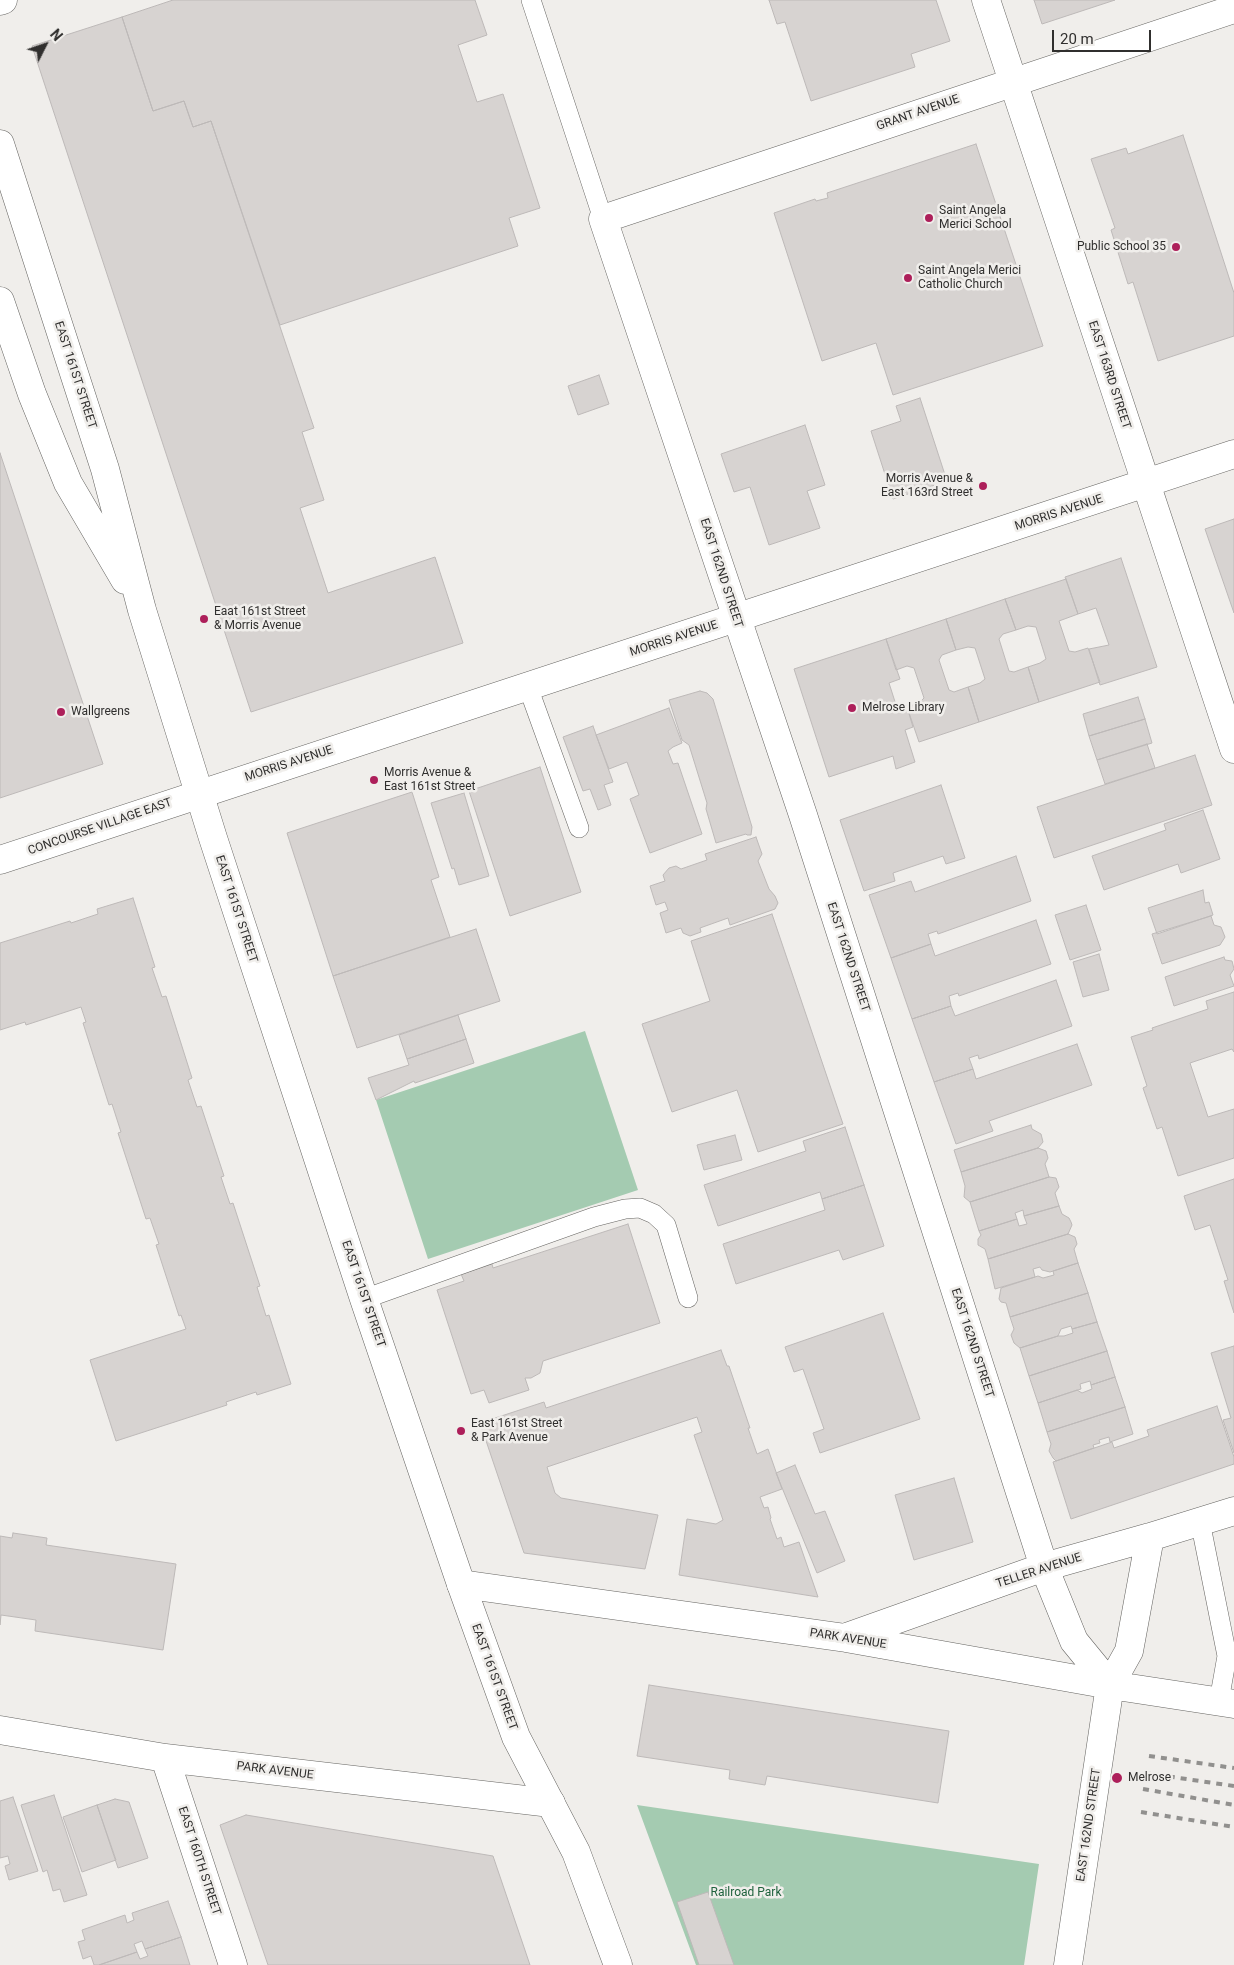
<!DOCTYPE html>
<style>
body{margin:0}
#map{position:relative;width:1234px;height:1965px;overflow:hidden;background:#f0eeeb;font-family:Roboto,sans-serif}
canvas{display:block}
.north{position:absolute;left:20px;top:20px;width:50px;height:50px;-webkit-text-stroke:4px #f0eeeb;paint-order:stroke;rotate:49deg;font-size:14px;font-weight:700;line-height:20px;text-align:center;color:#302f2e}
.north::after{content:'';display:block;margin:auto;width:18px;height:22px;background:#302f2e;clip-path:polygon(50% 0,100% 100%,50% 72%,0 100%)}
.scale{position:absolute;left:1052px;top:30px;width:99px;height:22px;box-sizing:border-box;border:2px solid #302f2e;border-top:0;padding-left:6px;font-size:15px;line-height:18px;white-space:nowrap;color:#302f2e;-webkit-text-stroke:4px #f0eeeb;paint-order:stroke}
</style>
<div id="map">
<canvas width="1234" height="1965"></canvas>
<div class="north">N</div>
<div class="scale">20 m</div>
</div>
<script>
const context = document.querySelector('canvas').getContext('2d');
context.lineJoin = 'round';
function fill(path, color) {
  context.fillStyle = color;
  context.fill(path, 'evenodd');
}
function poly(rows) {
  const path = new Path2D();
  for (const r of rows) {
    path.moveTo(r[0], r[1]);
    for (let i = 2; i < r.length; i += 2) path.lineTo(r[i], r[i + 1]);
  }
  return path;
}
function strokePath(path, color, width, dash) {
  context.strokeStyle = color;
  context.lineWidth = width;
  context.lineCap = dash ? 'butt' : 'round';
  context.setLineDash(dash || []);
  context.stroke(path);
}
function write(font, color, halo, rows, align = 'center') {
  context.font = font + ' Roboto,sans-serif';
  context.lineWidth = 5;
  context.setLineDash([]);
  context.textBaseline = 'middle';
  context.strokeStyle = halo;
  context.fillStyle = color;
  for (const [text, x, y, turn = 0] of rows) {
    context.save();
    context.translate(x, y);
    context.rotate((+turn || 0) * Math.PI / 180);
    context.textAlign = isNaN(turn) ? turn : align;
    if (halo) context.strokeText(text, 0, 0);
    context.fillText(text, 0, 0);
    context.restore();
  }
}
fill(poly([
 [585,1031,638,1190,428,1259,376,1100],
 [637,1805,1039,1864,1024,1965,696,1965]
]), '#a4cbb1');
const building = poly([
 [173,0,475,0,487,35,458,45,477,102,503,94,540,208,509,218,518,246,280,325,211,121,193,127,184,101,153,111,122,17,173,0],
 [769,0,936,0,950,41,911,54,915,67,811,101,785,22,777,24,769,0],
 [1034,0,1115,0,1042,24,1034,0],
 [122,17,153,111,184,101,193,127,211,121,314,428,302,432,324,500,300,508,328,593,435,557,463,643,251,712,32,46,122,17],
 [1183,135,1234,293,1234,336,1158,361,1133,282,1128,284,1111,230,1115,228,1091,159,1126,148,1128,154,1183,135],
 [976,144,1043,346,893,395,876,343,822,361,774,213,815,199,816,201,828,198,827,193,976,144],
 [599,375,609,404,578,415,568,386,599,375],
 [920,398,947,481,893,499,871,431,901,421,896,406,920,398],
 [805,425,825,485,807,491,820,528,769,545,750,487,734,492,721,454,805,425],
 [0,453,103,764,0,798,0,453],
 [1234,519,1234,613,1205,529,1234,519],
 [1121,558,1157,667,1100,685,1089,649,1109,645,1096,608,1078,614,1065,577,1121,558],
 [1066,579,1078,614,1059,621,1069,651,1075,652,1088,648,1100,682,1039,702,1028,667,1040,663,1046,659,1036,627,1028,626,1016,630,1005,599,1066,579],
 [1005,599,1016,630,1003,634,999,639,1009,671,1014,672,1028,667,1039,702,979,722,968,687,980,683,985,679,975,648,968,647,956,650,946,619,1005,599],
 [946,619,956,650,942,655,939,660,949,690,954,692,968,687,979,722,919,742,907,707,919,703,924,698,914,668,907,666,896,670,886,639,946,619],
 [886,639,900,679,889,683,897,708,906,705,907,707,913,727,905,730,915,762,896,769,893,756,829,777,794,669,886,639],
 [700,691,707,693,713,699,752,827,751,835,747,835,746,834,716,843,706,809,707,803,689,745,682,740,669,700,700,691],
 [1138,697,1145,719,1089,736,1083,714,1138,697],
 [669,708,682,743,673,747,668,751,673,764,678,763,702,834,650,853,630,799,639,795,627,762,609,769,596,735,669,708],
 [1145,719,1152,743,1097,760,1089,736,1145,719],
 [593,726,613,782,604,785,611,805,598,810,590,789,583,791,563,737,593,726],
 [1147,744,1155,768,1105,784,1097,760,1147,744],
 [1195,755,1212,805,1054,858,1037,807,1195,755],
 [540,767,581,892,510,916,469,791,540,767],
 [941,785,965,858,946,864,943,856,893,873,895,881,864,891,840,820,941,785],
 [412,792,439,877,431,880,450,937,333,976,287,833,412,792],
 [464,793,489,876,459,885,454,868,452,869,431,803,464,793],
 [1203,810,1220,859,1181,873,1178,864,1104,890,1092,856,1166,830,1164,824,1203,810],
 [756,837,762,854,758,861,769,889,775,896,778,903,775,909,730,925,728,918,700,928,701,932,690,936,683,933,681,928,666,933,660,913,668,910,665,902,656,905,650,886,665,881,663,875,669,868,676,866,681,869,707,860,705,854,756,837],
 [1016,856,1031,901,938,934,937,931,928,934,931,944,891,958,869,895,911,881,915,892,1016,856],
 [1203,890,1205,903,1209,902,1213,915,1157,934,1148,908,1203,890],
 [133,898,155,967,152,968,162,997,166,996,192,1078,188,1080,197,1107,201,1106,224,1176,221,1177,230,1204,233,1203,260,1286,257,1287,266,1316,269,1315,291,1384,257,1395,256,1392,226,1402,227,1405,116,1441,90,1360,186,1329,181,1315,179,1316,156,1245,159,1244,150,1218,146,1219,118,1133,121,1132,112,1104,109,1105,83,1023,86,1022,81,1007,26,1025,25,1022,0,1030,0,943,70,921,71,923,98,914,97,909,133,898],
 [1086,905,1101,950,1070,960,1055,915,1086,905],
 [772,914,843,1124,758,1152,737,1090,672,1112,642,1024,710,1001,691,941,772,914],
 [1211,916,1214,925,1221,927,1225,937,1220,945,1162,964,1152,934,1211,916],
 [1036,920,1051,964,959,996,958,993,949,996,951,1006,912,1019,891,958,931,944,935,956,1036,920],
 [476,929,500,1001,357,1048,333,976,476,929],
 [1099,954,1109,990,1083,997,1073,962,1099,954],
 [1224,957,1225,960,1232,961,1234,969,1230,975,1234,986,1174,1006,1165,977,1224,957],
 [1056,980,1072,1026,979,1059,978,1055,969,1058,973,1069,934,1082,912,1019,951,1006,955,1016,1056,980],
 [1234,992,1234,1052,1232,1049,1190,1063,1208,1117,1234,1109,1234,1158,1178,1176,1162,1127,1157,1129,1143,1088,1147,1086,1131,1037,1153,1030,1152,1028,1208,1009,1206,1001,1234,992],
 [458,1015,466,1039,407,1059,399,1035,458,1015],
 [466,1039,474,1063,415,1083,414,1081,376,1100,368,1078,409,1065,407,1059,466,1039],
 [1077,1044,1092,1085,989,1121,993,1131,956,1144,934,1082,973,1069,976,1079,1077,1044],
 [1031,1125,1032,1129,1041,1134,1043,1142,1038,1148,961,1172,954,1150,1031,1125],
 [845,1127,864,1185,822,1199,820,1192,718,1226,704,1185,806,1151,803,1141,845,1127],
 [735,1135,742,1160,704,1170,697,1145,735,1135],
 [1038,1148,1046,1151,1048,1158,1045,1164,1049,1177,970,1202,964,1197,965,1186,961,1172,1038,1148],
 [1049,1177,1056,1178,1059,1187,1055,1193,1059,1206,1024,1216,1023,1210,1015,1213,1017,1219,979,1231,970,1202,1049,1177],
 [1234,1179,1234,1313,1224,1281,1228,1280,1210,1225,1195,1230,1184,1196,1234,1179],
 [864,1185,884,1246,843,1260,839,1250,736,1284,723,1244,825,1210,822,1199,864,1185],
 [1059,1206,1062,1214,1069,1218,1071,1222,1072,1225,1068,1234,988,1259,985,1249,978,1245,978,1239,981,1235,979,1231,1017,1219,1019,1226,1027,1224,1024,1216,1059,1206],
 [628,1224,660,1323,543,1361,540,1373,531,1378,525,1378,529,1390,489,1403,484,1390,471,1394,437,1290,464,1281,461,1274,492,1264,493,1268,628,1224],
 [1068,1234,1075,1237,1077,1244,1074,1249,1078,1263,1050,1272,1042,1270,1040,1267,1033,1269,1035,1277,995,1289,988,1259,1068,1234],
 [1078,1263,1088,1293,1010,1317,1006,1303,1001,1302,999,1299,1001,1288,1038,1276,1043,1278,1054,1275,1053,1271,1078,1263],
 [1088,1293,1097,1322,1072,1329,1071,1326,1061,1329,1058,1336,1020,1348,1014,1343,1011,1335,1014,1329,1010,1317,1088,1293],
 [883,1313,920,1419,820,1453,813,1433,824,1429,803,1369,794,1372,785,1347,883,1313],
 [1097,1322,1107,1351,1029,1376,1020,1348,1058,1336,1064,1336,1073,1333,1072,1329,1097,1322],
 [1234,1346,1234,1453,1223,1420,1231,1418,1211,1353,1234,1346],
 [721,1350,727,1366,729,1366,750,1428,748,1428,757,1454,768,1449,782,1489,760,1497,764,1508,768,1507,771,1518,770,1519,777,1539,781,1537,784,1547,799,1542,818,1597,679,1575,687,1519,716,1524,723,1520,694,1435,702,1432,697,1417,547,1467,555,1493,561,1498,658,1515,645,1569,524,1553,480,1423,544,1402,546,1408,721,1350],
 [1107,1351,1115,1377,1091,1385,1090,1381,1080,1384,1081,1389,1038,1403,1029,1376,1107,1351],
 [1115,1377,1125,1407,1047,1432,1038,1403,1077,1390,1082,1393,1092,1389,1091,1385,1115,1377],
 [1217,1406,1234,1457,1234,1464,1071,1519,1053,1462,1112,1442,1114,1448,1149,1436,1147,1430,1217,1406],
 [1125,1407,1133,1434,1110,1442,1109,1437,1099,1440,1100,1443,1093,1445,1094,1448,1056,1461,1053,1458,1049,1451,1051,1444,1047,1432,1125,1407],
 [795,1465,815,1514,825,1511,845,1561,817,1573,776,1473,795,1465],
 [954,1478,973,1542,914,1560,895,1495,954,1478],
 [13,1533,47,1538,46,1545,176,1564,163,1650,35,1631,36,1620,1,1615,0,1625,0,1536,12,1538,13,1533],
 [649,1685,949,1731,938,1803,767,1776,765,1785,729,1779,730,1770,637,1756,649,1685],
 [54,1795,87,1895,64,1902,60,1889,53,1891,47,1870,43,1872,21,1805,54,1795],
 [13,1797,38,1871,9,1880,5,1866,10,1864,8,1856,0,1858,0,1801,13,1797],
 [115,1799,129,1802,148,1858,118,1868,97,1805,115,1799],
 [97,1805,116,1860,82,1872,63,1817,97,1805],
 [246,1815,493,1856,530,1965,268,1965,220,1825,246,1815],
 [708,1892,734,1965,699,1965,677,1902,708,1892],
 [168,1901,181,1937,145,1949,142,1941,134,1944,137,1952,99,1965,94,1965,91,1956,83,1959,78,1942,85,1940,82,1930,125,1915,127,1923,134,1920,132,1913,168,1901],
 [181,1937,190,1965,99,1965,137,1952,140,1959,148,1956,145,1949,181,1937]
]);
fill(building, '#d7d3d1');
strokePath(building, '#bdb9b8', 1);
const service = poly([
 [531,0,603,219],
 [528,687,579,828],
 [364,1299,594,1217,625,1209,640,1208,654,1214,666,1225,688,1298],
 [1200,1521,1227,1656,1219,1701]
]);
const minor = poly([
 [986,0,1234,749],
 [0,1,3,0],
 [0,860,1234,454],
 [461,1584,846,1638,1110,1685,1234,1704],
 [847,1637,1044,1567,1150,1537,1234,1511],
 [1110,1685,1074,1641,1044,1567,803,815,603,219,1234,9],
 [0,1730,165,1758,551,1803],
 [165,1758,233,1965],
 [1068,1965,1110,1685,1129,1651,1150,1537]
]);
const secondary = poly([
 [0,144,105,469,142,610,213,838,364,1299,461,1584,516,1737,576,1852,618,1965],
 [0,301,32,394,68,483,125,580]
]);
strokePath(service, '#666562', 20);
strokePath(minor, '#666562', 29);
strokePath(secondary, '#666562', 29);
strokePath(service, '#fff', 19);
strokePath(minor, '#fff', 28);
strokePath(secondary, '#fff', 28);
strokePath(poly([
 [1149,1756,1234,1768],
 [1145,1773,1234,1786],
 [1143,1789,1234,1805],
 [1141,1812,1234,1827]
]), '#91908e', 4, [6, 6]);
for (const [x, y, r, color] of [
 [929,218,5,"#ad1f5a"],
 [1176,247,5,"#ad1f5a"],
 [908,278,5,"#ad1f5a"],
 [983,486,5,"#ad1f5a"],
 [204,619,5,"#ad1f5a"],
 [852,708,5,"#ad1f5a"],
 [61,712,5,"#ad1f5a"],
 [374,780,5,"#ad1f5a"],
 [461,1431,5,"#ad1f5a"],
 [1117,1778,6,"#ad1f5a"]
]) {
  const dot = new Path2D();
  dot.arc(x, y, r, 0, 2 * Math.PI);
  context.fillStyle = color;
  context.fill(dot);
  strokePath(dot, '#f0eeeb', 2);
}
write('12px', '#302f2e', '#f0eeeb', [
 ["GRANT AVENUE",918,113,-19],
 ["EAST 161ST STREET",75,375,72],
 ["EAST 163RD STREET",1109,375,72],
 ["MORRIS AVENUE",1059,513,-18],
 ["EAST 162ND STREET",721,573,72],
 ["MORRIS AVENUE",674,639,-18],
 ["MORRIS AVENUE",289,764,-18],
 ["CONCOURSE VILLAGE EAST",100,827,-19],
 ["EAST 161ST STREET",236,909,72],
 ["EAST 162ND STREET",848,957,72],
 ["EAST 161ST STREET",363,1294,71],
 ["EAST 162ND STREET",972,1343,72],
 ["TELLER AVENUE",1039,1571,-18],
 ["PARK AVENUE",848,1639,9],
 ["EAST 161ST STREET",494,1677,70],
 ["PARK AVENUE",275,1771,7],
 ["EAST 162ND STREET",1089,1825,-82],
 ["EAST 160TH STREET",199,1861,72]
]);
write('12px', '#302f2e', '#f0eeeb', [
 ["Saint Angela",939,211],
 ["Merici School",939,225],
 ["Public School 35",1166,247,"right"],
 ["Saint Angela Merici",918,271],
 ["Catholic Church",918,285],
 ["Morris Avenue &",973,479,"right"],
 ["East 163rd Street",973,493,"right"],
 ["Eaat 161st Street",214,612],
 ["& Morris Avenue",214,626],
 ["Melrose Library",862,708],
 ["Wallgreens",71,712],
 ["Morris Avenue &",384,773],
 ["East 161st Street",384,787],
 ["East 161st Street",471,1424],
 ["& Park Avenue",471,1438],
 ["Melrose",1128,1778]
], 'left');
write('12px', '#1f623d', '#f0eeeb', [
 ["Railroad Park",746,1893]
]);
</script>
